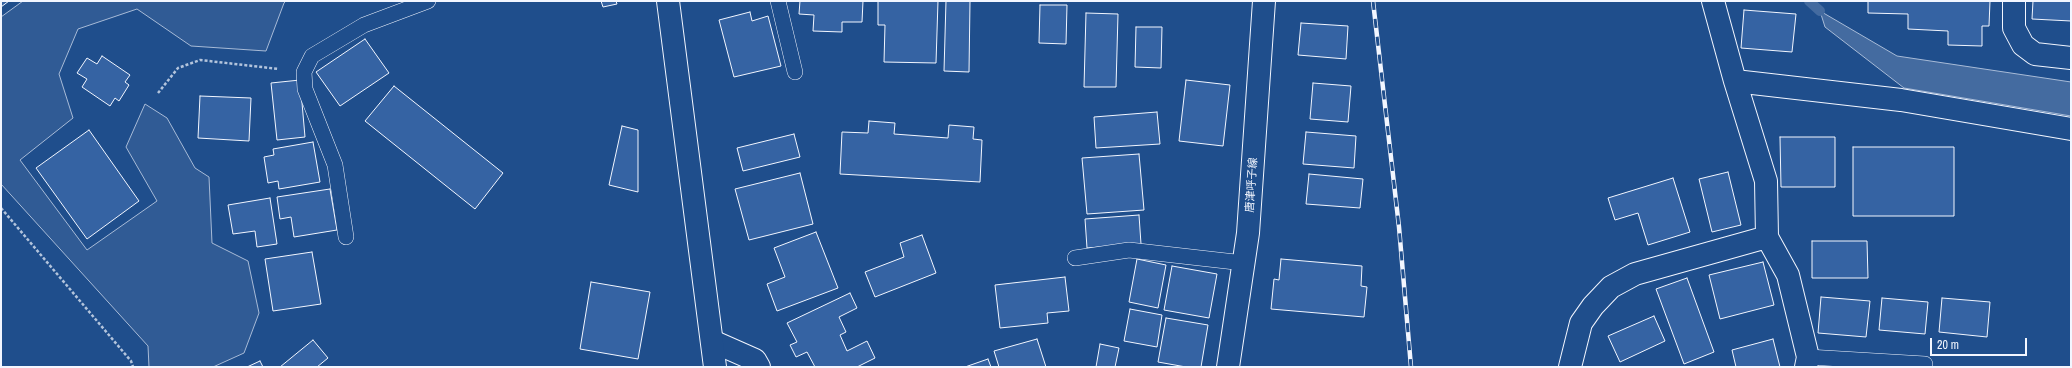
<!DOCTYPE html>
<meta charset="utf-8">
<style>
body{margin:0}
#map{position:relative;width:2072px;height:368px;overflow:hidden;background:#1f4e8c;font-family:"Archivo Narrow",sans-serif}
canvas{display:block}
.frame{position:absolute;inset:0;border:2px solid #f2f6ff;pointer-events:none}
.scale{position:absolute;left:1930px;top:338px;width:97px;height:18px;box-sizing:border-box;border:2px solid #f2f6ff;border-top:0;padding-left:5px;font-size:12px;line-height:14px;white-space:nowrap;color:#f2f6ff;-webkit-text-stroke:3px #1f4e8c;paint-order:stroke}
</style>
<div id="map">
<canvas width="2072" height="368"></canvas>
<div class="frame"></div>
<div class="scale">20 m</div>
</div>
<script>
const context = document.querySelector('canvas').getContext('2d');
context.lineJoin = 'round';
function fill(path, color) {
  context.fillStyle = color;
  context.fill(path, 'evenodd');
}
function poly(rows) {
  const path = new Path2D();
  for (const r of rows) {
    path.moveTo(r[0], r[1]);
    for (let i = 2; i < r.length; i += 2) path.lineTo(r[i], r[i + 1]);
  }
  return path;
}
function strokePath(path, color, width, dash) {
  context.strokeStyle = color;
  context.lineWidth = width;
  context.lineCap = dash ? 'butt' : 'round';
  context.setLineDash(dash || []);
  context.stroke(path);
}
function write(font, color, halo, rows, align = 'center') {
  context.font = font + ' "Archivo Narrow","Noto Sans JP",sans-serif';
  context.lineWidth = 3;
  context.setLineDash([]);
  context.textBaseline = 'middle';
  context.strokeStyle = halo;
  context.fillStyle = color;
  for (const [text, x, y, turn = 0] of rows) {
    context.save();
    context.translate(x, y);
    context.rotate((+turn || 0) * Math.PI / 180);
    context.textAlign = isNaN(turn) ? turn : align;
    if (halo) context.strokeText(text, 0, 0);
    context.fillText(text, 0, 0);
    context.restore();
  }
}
const built = poly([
 [23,1,286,1,284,3,266,51,191,46,137,9,78,29,59,74,73,118,20,160,87,250,157,201,126,147,145,104,167,118,195,168,209,177,212,243,248,261,259,313,244,353,213,367,149,367,148,346,1,184,1,17,23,1]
]);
fill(built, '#305b95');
strokePath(built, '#a8bbd7', 1);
const water = poly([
 [1820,11,1897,56,2071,82,2071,116,1904,88,1825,27,1820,11]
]);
fill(water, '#446ba0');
strokePath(water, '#a8bbd7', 1);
strokePath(poly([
 [1809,1,1820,11]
]), '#446ba0', 10);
const building = poly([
 [1,1,9,1,1,7,1,1],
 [601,1,616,1,617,4,603,7,601,1],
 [800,1,863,1,862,22,842,22,842,32,813,31,814,15,799,14,800,1],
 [878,1,938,1,936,63,884,62,885,25,878,25,878,1],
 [946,1,970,1,969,72,944,71,946,1],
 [1868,1,1990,1,1989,26,1982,26,1982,46,1948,45,1948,31,1908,29,1908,14,1868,13,1868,1],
 [2033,1,2071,1,2071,21,2032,19,2033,1],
 [1040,5,1067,5,1066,44,1039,43,1040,5],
 [1744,10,1796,14,1792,52,1741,48,1744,10],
 [750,12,752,21,768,16,781,66,734,77,719,20,750,12],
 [1086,13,1118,14,1116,87,1084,87,1086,13],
 [1301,23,1348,26,1346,59,1298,55,1301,23],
 [1136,27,1162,27,1161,68,1135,67,1136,27],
 [365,39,389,73,340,106,316,72,365,39],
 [102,56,130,75,125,82,129,85,119,101,115,98,110,106,82,87,87,79,77,73,87,58,97,64,102,56],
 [300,80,305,137,277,140,271,83,300,80],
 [1186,80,1230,85,1223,146,1179,141,1186,80],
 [1313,83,1351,86,1348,122,1310,119,1313,83],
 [394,86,503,173,475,209,365,121,394,86],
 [200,96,251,98,249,141,198,138,200,96],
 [1157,112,1160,144,1096,148,1094,117,1157,112],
 [869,121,895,123,894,134,948,138,949,125,974,127,973,139,982,140,980,182,840,174,842,132,868,133,869,121],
 [622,126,638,130,638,192,609,185,622,126],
 [89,130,139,201,87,239,36,168,89,130],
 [1306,132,1356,136,1354,168,1303,164,1306,132],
 [794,134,800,157,743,171,737,148,794,134],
 [1780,137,1835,137,1835,187,1781,187,1780,137],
 [313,142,320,182,279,189,278,181,268,183,264,157,274,155,273,149,313,142],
 [1853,147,1954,147,1954,216,1853,216,1853,147],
 [1139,154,1144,210,1087,214,1082,158,1139,154],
 [1728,172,1741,225,1712,232,1699,179,1728,172],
 [800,173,813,224,749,240,735,189,800,173],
 [1309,174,1363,179,1360,208,1306,204,1309,174],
 [1673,178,1690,232,1648,245,1638,213,1615,220,1608,198,1673,178],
 [330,189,337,230,294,237,291,217,280,219,277,197,330,189],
 [270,198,277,244,257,247,255,231,233,234,228,205,270,198],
 [1139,215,1141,244,1087,248,1085,219,1139,215],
 [816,232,838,288,777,311,767,284,785,277,774,248,816,232],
 [922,235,936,273,875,297,865,272,904,257,900,243,922,235],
 [1812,241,1867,241,1868,278,1812,278,1812,241],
 [312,252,321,304,273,311,265,259,312,252],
 [1137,259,1166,265,1158,308,1129,302,1137,259],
 [1281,259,1362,266,1361,286,1367,287,1364,317,1271,309,1274,279,1279,280,1281,259],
 [1763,262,1774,305,1720,319,1709,275,1763,262],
 [1172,266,1217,274,1209,318,1164,310,1172,266],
 [1065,277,1069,311,1047,313,1048,323,1000,328,995,285,1065,277],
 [1687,278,1714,352,1684,364,1656,289,1687,278],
 [591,282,650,292,638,359,580,349,591,282],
 [850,293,857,308,839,317,846,332,840,335,847,351,867,341,875,358,857,367,815,367,807,352,796,357,790,345,797,342,787,323,850,293],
 [1821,297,1870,301,1866,337,1818,333,1821,297],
 [1882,298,1928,302,1925,334,1879,330,1882,298],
 [1942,298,1990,302,1987,337,1939,332,1942,298],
 [1130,309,1162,315,1157,347,1124,341,1130,309],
 [1654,316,1665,341,1620,362,1608,336,1654,316],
 [1166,318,1208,325,1201,367,1186,367,1158,362,1166,318],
 [1037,339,1046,367,999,367,994,351,1037,339],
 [1773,339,1780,367,1736,367,1732,350,1773,339],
 [313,340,328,358,317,367,280,367,313,340],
 [1100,344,1119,348,1115,367,1096,367,1100,344],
 [988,359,991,367,965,367,988,359],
 [260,361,263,367,247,367,260,361]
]);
fill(building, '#3563a3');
strokePath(building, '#f2f6ff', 1);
const lane = poly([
 [778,1,795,72],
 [346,237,335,165,305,89,304,72,312,56,364,25,428,1],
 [1075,258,1129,250,1244,263],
 [1808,357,1925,364]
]);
const street = poly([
 [1713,1,1735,81,1766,181,1767,237,1788,275,1808,357,1806,367],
 [2014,1,2014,28,2023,45,2035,54,2071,58],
 [1735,81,1901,100,2071,129],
 [712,341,755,360,759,367],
 [1570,367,1581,323,1593,306,1611,287,1635,274,1767,237]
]);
const secondary = poly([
 [668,1,715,367]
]);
const primary = poly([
 [1228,367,1248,233,1264,1]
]);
strokePath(lane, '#f2f6ff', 16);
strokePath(street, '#f2f6ff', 24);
strokePath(secondary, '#f2f6ff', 24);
strokePath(primary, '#f2f6ff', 24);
strokePath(poly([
 [158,93,178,68,200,60,279,69],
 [1,208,131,361,133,367]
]), '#b3c4dc', 2.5, [3, 2]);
strokePath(lane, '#1f4e8c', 15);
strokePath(street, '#1f4e8c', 22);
strokePath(secondary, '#1f4e8c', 22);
strokePath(primary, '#1f4e8c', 22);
const rail = poly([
 [1373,1,1399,227,1411,367]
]);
strokePath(rail, '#f2f6ff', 4.5);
strokePath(rail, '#1f4e8c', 3, [9]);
write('11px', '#f2f6ff', '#1f4e8c', [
 ["唐津呼子線",1252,185,-86]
]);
</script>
